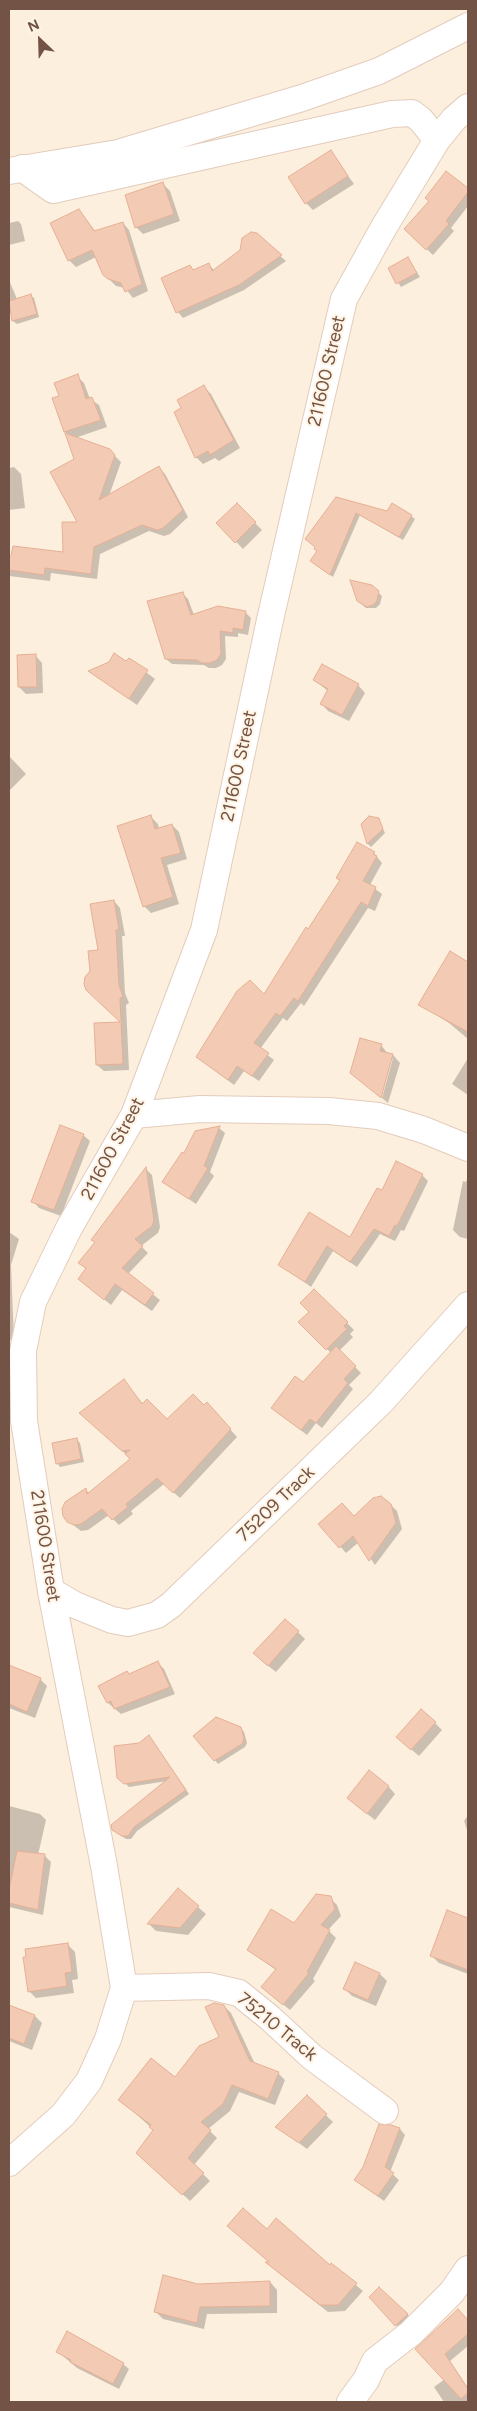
<!DOCTYPE html>
<style>
body{margin:0}
#map{position:relative;width:477px;height:2411px;overflow:hidden;background:#fdefdd;font-family:Figtree,sans-serif}
canvas{display:block}
.frame{position:absolute;inset:0;border:10px solid #735345;pointer-events:none}
.north{position:absolute;left:15px;top:15px;width:50px;height:50px;-webkit-text-stroke:4px #fff3e4;paint-order:stroke;rotate:336deg;font-size:14px;font-weight:700;line-height:20px;text-align:center;color:#735345}
.north::after{content:'';display:block;margin:auto;width:18px;height:22px;background:#735345;clip-path:polygon(50% 0,100% 100%,50% 72%,0 100%)}
</style>
<div id="map">
<canvas width="477" height="2411"></canvas>
<div class="frame"></div>
<div class="north">N</div>
</div>
<script>
const context = document.querySelector('canvas').getContext('2d');
context.lineJoin = 'round';
function fill(path, color) {
  context.fillStyle = color;
  context.fill(path, 'evenodd');
}
function poly(rows) {
  const path = new Path2D();
  for (const r of rows) {
    path.moveTo(r[0], r[1]);
    for (let i = 2; i < r.length; i += 2) path.lineTo(r[i], r[i + 1]);
  }
  return path;
}
function strokePath(path, color, width, dash) {
  context.strokeStyle = color;
  context.lineWidth = width;
  context.lineCap = dash ? 'butt' : 'round';
  context.setLineDash(dash || []);
  context.stroke(path);
}
function write(font, color, halo, rows, align = 'center') {
  context.font = font + ' Figtree,sans-serif';
  context.lineWidth = 4;
  context.setLineDash([]);
  context.textBaseline = 'middle';
  context.strokeStyle = halo;
  context.fillStyle = color;
  for (const [text, x, y, turn = 0] of rows) {
    context.save();
    context.translate(x, y);
    context.rotate((+turn || 0) * Math.PI / 180);
    context.textAlign = isNaN(turn) ? turn : align;
    if (halo) context.strokeText(text, 0, 0);
    context.fillText(text, 0, 0);
    context.restore();
  }
}
fill(poly([
 [331,152,354,184,313,210,306,203],
 [446,173,468,190,468,206,451,228,454,231,433,255,412,235],
 [163,184,170,191,180,221,143,234,136,227],
 [79,210,96,232,123,223,129,230,148,291,133,298,125,288,116,286,104,274,96,257,76,267,69,260],
 [18,221,21,224,25,241,9,245,9,223],
 [256,235,286,261,244,290,183,318,178,312,162,279,190,266,194,271,209,265,214,270,241,251],
 [408,259,420,277,401,287,389,269],
 [9,280,17,299,30,295,34,298,39,317,17,324,13,321,9,307],
 [77,376,84,383,90,399,99,405,107,427,75,438,109,450,121,462,109,496,159,468,165,474,188,517,170,534,164,536,149,531,100,554,97,579,51,573,50,581,9,576,9,557,65,553,80,523,75,460,70,436,65,432,54,399,60,397],
 [204,387,211,394,240,448,219,461,215,458,203,464,196,457],
 [14,467,21,474,25,508,9,510,9,468],
 [336,499,388,512,411,516,415,519,403,540,360,515,333,577,315,564],
 [237,505,262,530,243,549,218,523],
 [371,586,382,596,380,604,376,608,366,608,358,601],
 [183,594,188,599,194,615,245,612,251,618,248,635,238,633,238,637,225,636,226,659,222,665,216,668,209,668,204,665,172,664,166,659],
 [35,655,42,663,43,693,26,694,19,687],
 [129,659,155,679,137,705,90,671,109,663,127,662],
 [314,680,358,685,365,693,349,721,328,711,321,703,328,691],
 [9,756,26,774,9,791],
 [151,817,158,824,159,829,172,825,179,832,187,859,167,865,179,904,151,913,144,906],
 [379,820,385,833,371,847,368,844,363,825],
 [374,853,382,863,370,885,382,894,375,911,368,908,304,1006,301,1003,287,1021,283,1018,260,1049,274,1060,259,1081,244,1071,234,1085,197,1057,264,996,341,881,338,878],
 [114,901,120,908,125,936,122,936,125,993,129,1003,126,1005,129,1070,104,1071,97,1065,95,1024,122,1023,94,996,91,972],
 [451,953,468,963,468,1039,449,1023,419,1004],
 [381,1045,388,1054,393,1055,400,1063,388,1103,382,1098,393,1058,359,1080],
 [468,1058,468,1095,452,1084],
 [219,1128,225,1133,210,1172,214,1176,196,1204,164,1182,184,1155],
 [83,1135,90,1141,61,1216,39,1208,33,1201],
 [146,1169,152,1175,160,1227,158,1233,141,1246,148,1253,128,1274,160,1300,152,1311,122,1290,111,1305,79,1279,86,1269,80,1263],
 [422,1175,428,1181,404,1231,401,1230,395,1241,380,1234,357,1267,333,1251,311,1287,279,1264,310,1214,350,1239,383,1192],
 [468,1175,468,1239,460,1237,453,1230,463,1181,466,1182],
 [9,1232,19,1239,11,1265,14,1340,9,1340],
 [314,1290,354,1330,350,1334,353,1337,339,1351,361,1373,349,1385,353,1389,322,1428,316,1423,307,1435,278,1413,331,1353,300,1322,310,1312],
 [124,1381,143,1404,167,1421,204,1406,213,1410,237,1437,180,1498,164,1484,131,1511,133,1514,119,1525,109,1515,88,1530,81,1531,68,1521,86,1490,89,1493,131,1459,87,1419],
 [77,1440,80,1443,84,1462,60,1467,57,1463],
 [391,1505,397,1511,402,1529,375,1565,359,1542,346,1553,320,1524,354,1518],
 [298,1632,305,1639,276,1672,262,1661],
 [158,1663,164,1669,175,1694,121,1714,108,1703,99,1687],
 [13,1668,40,1679,47,1686,35,1718,9,1708,9,1678],
 [435,1723,442,1730,419,1756,405,1744],
 [240,1728,244,1732,247,1743,245,1747,218,1764,215,1760],
 [152,1740,189,1794,137,1831,131,1839,126,1839,117,1833,167,1781,129,1787,119,1777,139,1745],
 [388,1786,395,1794,375,1820,356,1805],
 [9,1806,40,1814,46,1820,38,1855,45,1856,51,1862,43,1915,9,1907],
 [468,1815,468,1833,464,1821],
 [178,1890,206,1914,188,1935,156,1931,149,1924],
 [330,1898,337,1905,341,1916,328,1930,336,1938,313,1979,315,1981,290,2010,269,1993,276,1970,248,1950,294,1925],
 [447,1912,468,1919,468,1974,439,1963,432,1956],
 [68,1945,75,1952,78,1979,72,1980,74,1993,36,1998,29,1991],
 [380,1974,387,1981,376,2006,352,1996,345,1989],
 [224,2006,231,2013,255,2064,278,2073,285,2080,275,2105,239,2092,230,2111,208,2129,217,2138,194,2165,210,2181,190,2201,145,2160,155,2131,127,2106,175,2078,220,2037],
 [9,2008,35,2016,42,2023,32,2050,9,2041],
 [307,2097,333,2122,307,2149,277,2127],
 [400,2129,405,2135,390,2172,399,2180,384,2201,355,2180],
 [267,2230,330,2267,332,2265,363,2291,345,2311,328,2312,274,2269,271,2263],
 [270,2282,277,2290,277,2313,207,2314,204,2329,163,2319,156,2312,198,2285],
 [379,2288,411,2318,400,2329,371,2297],
 [464,2317,468,2321,468,2346,450,2361,468,2388,468,2402,444,2402,434,2387,445,2379,417,2349],
 [57,2351,123,2364,129,2369,119,2389,77,2368]
]), '#0003');
const building = poly([
 [331,150,348,176,305,204,288,177,331,150],
 [446,171,468,188,468,192,446,221,449,224,426,250,404,229,429,201,425,198,446,171],
 [163,182,174,214,135,228,125,195,163,182],
 [79,209,94,231,123,222,142,284,125,292,121,283,108,279,103,275,92,250,68,261,50,223,79,209],
 [251,232,257,233,282,255,239,285,176,313,161,278,190,265,193,270,209,263,212,271,240,250,242,238,251,232],
 [408,257,417,273,396,284,388,268,408,257],
 [31,294,37,314,12,321,9,301,31,294],
 [78,374,86,399,92,397,101,420,64,432,52,398,59,396,54,383,78,374],
 [204,385,234,440,210,455,208,451,195,458,174,412,181,408,177,400,204,385],
 [65,433,110,449,115,455,99,500,159,466,183,510,163,528,157,530,142,525,94,547,91,574,45,568,44,575,9,570,9,556,11,556,13,546,63,552,62,522,77,522,50,472,74,459,65,433],
 [336,497,387,511,392,503,412,515,399,537,356,513,330,575,310,561,317,551,314,549,315,547,305,539,336,497],
 [237,503,256,522,235,543,216,523,237,503],
 [350,580,372,585,379,591,377,601,373,605,367,607,357,601,350,580],
 [183,592,191,615,218,606,246,611,243,630,233,628,233,633,220,631,221,654,217,660,210,663,202,663,197,660,165,659,147,601,183,592],
 [114,653,126,661,129,658,148,670,129,699,88,671,109,662,114,653],
 [36,654,37,687,18,687,17,655,36,654],
 [322,664,359,684,342,715,320,704,328,689,313,680,322,664],
 [151,815,155,829,172,824,181,853,161,858,173,897,143,907,117,826,151,815],
 [369,816,379,818,383,829,367,844,361,824,369,816],
 [357,842,375,852,373,854,377,856,363,881,376,887,368,906,361,902,298,1001,294,998,280,1016,276,1013,254,1043,269,1053,252,1076,237,1066,228,1080,196,1057,237,991,250,980,264,994,306,927,308,929,340,880,336,878,357,842],
 [114,900,119,929,116,930,119,985,123,997,120,998,123,1064,96,1065,94,1023,120,1022,86,990,84,984,85,977,90,971,88,951,98,950,90,904,114,900],
 [450,951,468,962,468,1032,418,1005,450,951],
 [360,1038,382,1044,380,1051,393,1054,381,1098,350,1073,360,1038],
 [60,1125,84,1134,54,1210,31,1202,60,1125],
 [220,1126,204,1166,208,1168,189,1199,162,1182,182,1152,184,1153,195,1131,220,1126],
 [396,1161,423,1174,397,1226,395,1225,389,1236,374,1229,350,1262,327,1246,305,1282,278,1265,309,1212,350,1237,377,1188,382,1190,396,1161],
 [146,1167,154,1220,152,1226,135,1239,143,1246,122,1268,154,1293,145,1305,115,1284,104,1300,78,1279,86,1268,78,1263,95,1242,91,1240,146,1167],
 [314,1289,348,1322,344,1326,347,1329,326,1350,298,1322,309,1312,300,1303,314,1289],
 [336,1346,356,1366,344,1379,348,1383,316,1423,310,1419,301,1430,271,1408,295,1376,303,1382,336,1346],
 [124,1379,142,1404,147,1399,167,1419,193,1394,204,1405,207,1402,231,1429,173,1493,157,1478,126,1504,128,1507,112,1520,102,1509,81,1524,74,1525,67,1522,63,1516,62,1509,65,1502,86,1488,87,1494,130,1459,125,1454,130,1450,122,1451,79,1413,124,1379],
 [77,1438,81,1459,56,1464,52,1443,77,1438],
 [381,1496,391,1504,396,1523,369,1561,353,1536,339,1548,318,1524,342,1503,354,1516,373,1498,381,1496],
 [285,1619,299,1631,268,1666,253,1653,285,1619],
 [158,1661,170,1687,114,1709,111,1701,107,1703,98,1686,127,1671,129,1674,158,1661],
 [9,1665,41,1678,27,1712,9,1704,9,1665],
 [421,1709,436,1722,411,1750,396,1737,421,1709],
 [216,1717,241,1727,244,1738,242,1744,214,1761,193,1736,216,1717],
 [149,1735,186,1790,134,1827,128,1836,122,1836,112,1830,111,1825,170,1777,124,1784,117,1778,114,1746,139,1743,149,1735],
 [369,1770,389,1786,367,1814,347,1798,369,1770],
 [17,1851,45,1854,38,1910,9,1903,9,1890,17,1851],
 [178,1888,199,1906,180,1928,147,1924,178,1888],
 [316,1894,331,1896,335,1909,321,1925,330,1930,307,1972,309,1973,283,2005,261,1987,276,1969,247,1950,271,1909,294,1923,316,1894],
 [447,1910,468,1918,468,1970,430,1956,447,1910],
 [68,1943,72,1972,65,1973,67,1986,28,1992,23,1957,26,1957,25,1949,68,1943],
 [355,1962,380,1973,368,2000,343,1989,355,1962],
 [214,2003,224,2005,250,2061,279,2072,268,2099,232,2085,223,2104,201,2122,211,2130,188,2158,204,2173,182,2195,136,2153,153,2130,149,2127,151,2125,118,2100,151,2058,175,2077,199,2046,219,2037,205,2007,214,2003],
 [9,2005,35,2015,24,2044,9,2038,9,2005],
 [307,2095,327,2114,299,2143,275,2127,307,2095],
 [379,2124,391,2125,400,2128,385,2167,394,2173,378,2196,354,2180,363,2167,379,2124],
 [243,2208,267,2229,276,2218,330,2265,331,2263,357,2283,338,2305,320,2305,265,2262,269,2262,227,2226,243,2208],
 [163,2275,198,2284,270,2281,270,2306,200,2307,197,2323,154,2312,163,2275],
 [379,2287,408,2314,395,2326,369,2297,379,2287],
 [458,2309,468,2320,468,2334,445,2354,468,2389,468,2393,461,2399,415,2349,458,2309],
 [67,2331,124,2363,113,2384,70,2362,71,2360,56,2352,67,2331]
]);
fill(building, '#f3cab4');
strokePath(building, '#e6af94', 1);
const minor = poly([
 [22,168,53,190,392,114,412,113,421,120,437,140],
 [9,171,118,153,302,98,379,71,468,26],
 [134,1115,200,1109,329,1111,378,1116,424,1130,468,1148],
 [51,1591,75,1605,112,1620,128,1623,157,1615,171,1605,381,1402,468,1305],
 [124,1988,209,1986,239,1993,270,2018,312,2057,385,2111],
 [9,2163,63,2115,89,2081,108,2039,124,1988,104,1866,51,1591,24,1421,23,1351,33,1302,69,1228,134,1115,204,930,270,620,344,299,384,227,437,140,454,119,468,107],
 [350,2402,366,2380,375,2361,411,2333,452,2292,468,2269]
]);
strokePath(minor, '#e3ccbd', 28);
strokePath(minor, '#fff', 26);
write('18px', '#735345', '#fff3e4', [
 ["211600 Street",327,371,-77],
 ["211600 Street",239,766,-78],
 ["211600 Street",113,1149,-62],
 ["75209 Track",276,1504,-44],
 ["211600 Street",45,1546,81],
 ["75210 Track",277,2027,39]
]);
</script>
